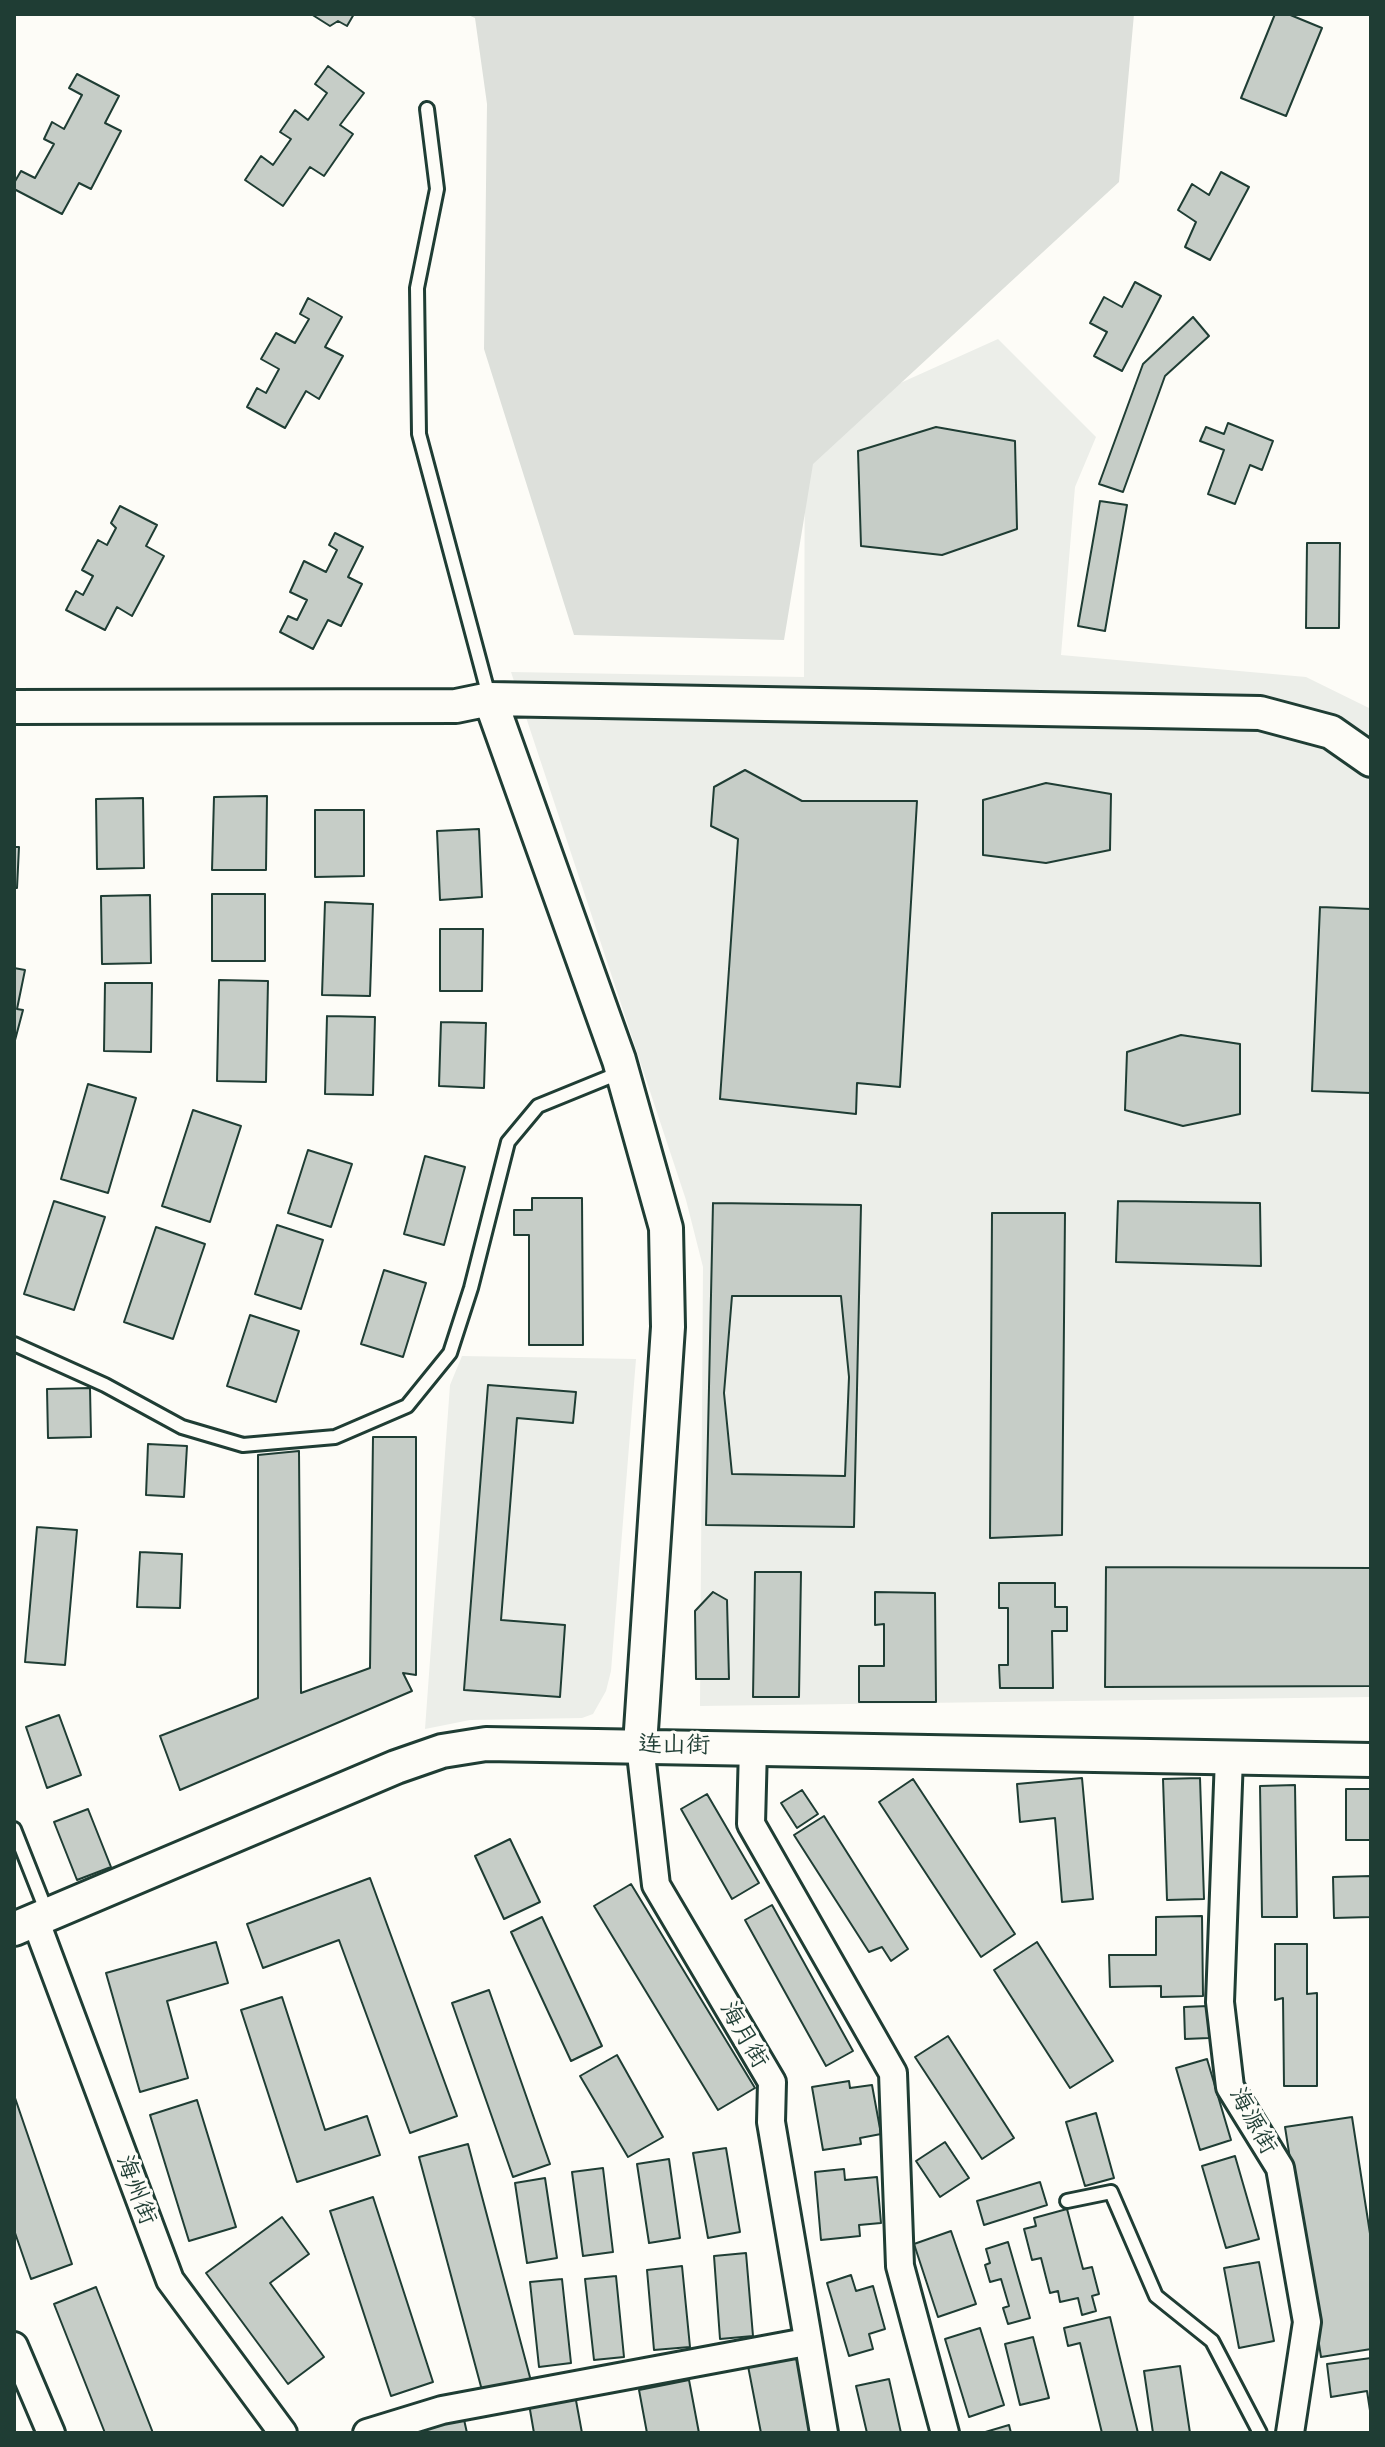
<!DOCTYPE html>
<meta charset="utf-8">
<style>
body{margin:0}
#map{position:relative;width:1385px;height:2447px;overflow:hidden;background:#fdfcf7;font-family:Delius,sans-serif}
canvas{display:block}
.frame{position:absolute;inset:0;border:16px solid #1f3d34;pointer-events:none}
</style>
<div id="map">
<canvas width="1385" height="2447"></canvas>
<div class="frame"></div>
</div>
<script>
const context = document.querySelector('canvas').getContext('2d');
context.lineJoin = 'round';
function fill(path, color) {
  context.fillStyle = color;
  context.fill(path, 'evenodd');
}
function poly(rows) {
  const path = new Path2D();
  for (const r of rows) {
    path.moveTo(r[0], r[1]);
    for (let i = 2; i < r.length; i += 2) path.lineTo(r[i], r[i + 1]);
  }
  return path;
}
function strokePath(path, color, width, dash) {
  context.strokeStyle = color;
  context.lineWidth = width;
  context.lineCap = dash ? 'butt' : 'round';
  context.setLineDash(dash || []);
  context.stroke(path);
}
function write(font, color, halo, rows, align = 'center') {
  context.font = font + ' Delius,"LXGW WenKai TC",sans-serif';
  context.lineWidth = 6;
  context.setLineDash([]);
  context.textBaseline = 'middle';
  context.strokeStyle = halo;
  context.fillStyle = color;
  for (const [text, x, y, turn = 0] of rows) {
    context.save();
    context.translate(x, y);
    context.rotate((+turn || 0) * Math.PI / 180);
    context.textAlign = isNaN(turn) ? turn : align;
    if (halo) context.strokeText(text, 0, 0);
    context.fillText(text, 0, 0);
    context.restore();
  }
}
fill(poly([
 [998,339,1096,437,1075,487,1061,655,1306,677,1371,709,1371,1697,700,1706,703,1267,686,1200,511,672,804,677,805,426],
 [462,1356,636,1359,611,1671,606,1691,593,1714,582,1718,470,1720,425,1729,450,1385]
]), '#eceee9');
fill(poly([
 [466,14,1134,14,1119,182,813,464,784,640,574,635,484,349,487,104,475,18]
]), '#dde0db');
const building = poly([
 [311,14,354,14,347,26,338,21,330,26,311,14],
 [1275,14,1288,14,1322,28,1286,116,1241,98,1275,14],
 [328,66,364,93,340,125,353,134,324,176,310,167,283,206,245,180,261,156,273,165,291,139,280,132,295,110,308,120,327,93,315,84,328,66],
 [77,74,119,96,105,123,121,131,91,189,79,183,62,214,14,189,14,183,21,171,35,178,54,144,44,139,52,122,64,129,82,95,69,88,77,74],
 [1221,172,1249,187,1210,260,1185,247,1196,222,1178,210,1192,184,1209,195,1221,172],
 [1135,282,1161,296,1122,371,1094,356,1107,332,1090,323,1104,297,1122,307,1135,282],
 [308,298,342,317,325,347,343,356,319,399,306,391,285,428,247,407,257,388,266,393,279,369,261,359,276,333,295,343,309,319,300,314,308,298],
 [1193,317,1209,336,1165,376,1123,492,1099,484,1143,364,1193,317],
 [1228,423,1273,441,1262,470,1250,465,1235,504,1208,494,1224,450,1200,441,1206,427,1224,434,1228,423],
 [936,427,1015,441,1017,529,942,555,861,546,858,451,936,427],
 [1100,501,1127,505,1105,631,1078,626,1100,501],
 [120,506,157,525,146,546,164,556,132,616,117,607,105,630,66,610,76,591,83,595,93,576,82,570,98,540,107,545,116,528,111,523,120,506],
 [335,533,363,547,348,577,362,584,341,626,328,620,313,649,280,632,288,616,297,620,307,600,290,592,304,561,326,572,337,550,329,545,335,533],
 [1307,543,1340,543,1339,628,1306,628,1307,543],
 [745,770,802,801,917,801,900,1087,857,1083,856,1114,720,1099,738,839,711,826,714,787,745,770],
 [1046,783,1111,794,1110,850,1046,863,983,855,983,800,1046,783],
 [267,796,266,870,212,870,214,797,267,796],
 [143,798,144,868,97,869,96,799,143,798],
 [315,810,364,810,364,876,315,877,315,810],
 [479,829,482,897,440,900,437,831,479,829],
 [14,847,19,847,17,888,14,888,14,847],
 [212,894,265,894,265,961,212,961,212,894],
 [150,895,151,963,102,964,101,896,150,895],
 [325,902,373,904,370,996,322,995,325,902],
 [1320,907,1371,909,1371,1093,1312,1091,1320,907],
 [440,929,483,929,482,991,440,991,440,929],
 [14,968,25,970,17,1009,23,1010,14,1044,14,968],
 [219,980,268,981,266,1082,217,1081,219,980],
 [105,983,152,983,151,1052,104,1051,105,983],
 [327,1016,375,1017,373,1095,325,1094,327,1016],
 [441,1022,486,1023,484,1088,439,1086,441,1022],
 [1181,1035,1240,1044,1240,1114,1183,1126,1125,1110,1127,1052,1181,1035],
 [88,1084,136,1098,108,1193,61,1179,88,1084],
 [193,1110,241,1126,210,1222,162,1206,193,1110],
 [308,1150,352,1164,331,1227,288,1213,308,1150],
 [425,1156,465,1167,444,1245,404,1234,425,1156],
 [532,1198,582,1198,583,1345,529,1345,529,1235,514,1235,514,1210,532,1210,532,1198],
 [54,1201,105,1217,74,1310,24,1294,54,1201],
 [1118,1201,1260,1203,1261,1266,1116,1262,1118,1201],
 [713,1203,861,1205,854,1527,706,1525,713,1203],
 [992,1213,1065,1213,1062,1535,990,1538,992,1213],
 [277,1225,323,1240,301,1309,255,1294,277,1225],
 [156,1227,205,1244,173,1339,124,1322,156,1227],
 [384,1270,426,1283,403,1357,361,1344,384,1270],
 [732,1296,841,1296,849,1377,845,1476,732,1474,724,1393,732,1296],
 [250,1315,299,1331,276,1402,227,1386,250,1315],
 [488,1385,576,1392,573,1423,517,1418,501,1620,565,1625,560,1697,464,1690,488,1385],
 [90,1388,91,1437,48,1438,47,1389,90,1388],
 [373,1437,416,1437,416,1675,403,1673,412,1691,180,1790,160,1736,258,1698,258,1455,299,1451,301,1693,370,1668,373,1437],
 [148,1444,187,1446,184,1497,146,1495,148,1444],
 [37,1527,77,1530,65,1665,25,1662,37,1527],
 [140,1552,182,1554,180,1608,137,1607,140,1552],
 [1106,1567,1371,1568,1371,1686,1105,1687,1106,1567],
 [755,1572,801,1572,799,1697,753,1697,755,1572],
 [999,1583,1055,1583,1055,1607,1067,1607,1067,1631,1052,1631,1053,1688,1000,1688,999,1665,1008,1665,1008,1608,999,1608,999,1583],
 [713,1592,727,1600,729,1679,696,1679,695,1611,713,1592],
 [875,1592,935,1593,936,1702,859,1702,859,1666,884,1666,884,1624,875,1625,875,1592],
 [59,1715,81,1775,47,1788,26,1727,59,1715],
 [1082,1778,1093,1899,1062,1902,1055,1818,1020,1822,1017,1784,1082,1778],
 [1200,1778,1204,1899,1167,1900,1163,1779,1200,1778],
 [913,1779,1015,1934,981,1957,879,1802,913,1779],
 [1295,1785,1297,1917,1262,1917,1260,1786,1295,1785],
 [1346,1789,1371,1789,1371,1840,1346,1840,1346,1789],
 [802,1790,818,1814,797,1828,781,1803,802,1790],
 [707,1794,759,1883,732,1899,681,1809,707,1794],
 [88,1809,111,1867,77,1880,54,1822,88,1809],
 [824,1816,908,1949,891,1961,882,1947,869,1952,794,1835,824,1816],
 [510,1839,540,1902,504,1919,475,1856,510,1839],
 [1371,1876,1371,1917,1334,1918,1333,1877,1371,1876],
 [370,1878,457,2116,410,2133,339,1940,263,1968,247,1924,370,1878],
 [631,1884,755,2088,718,2110,594,1906,631,1884],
 [772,1905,853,2051,826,2066,745,1920,772,1905],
 [1202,1916,1203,1996,1161,1997,1161,1986,1110,1987,1109,1955,1156,1955,1156,1917,1202,1916],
 [542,1917,602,2046,571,2061,511,1932,542,1917],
 [216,1942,228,1983,167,2001,188,2078,140,2092,106,1973,216,1942],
 [1037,1942,1113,2061,1070,2088,994,1970,1037,1942],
 [1275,1944,1307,1944,1307,1994,1317,1993,1317,2086,1284,2086,1283,1998,1275,2000,1275,1944],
 [489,1990,550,2164,513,2177,452,2003,489,1990],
 [282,1997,325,2130,367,2116,380,2155,297,2182,241,2010,282,1997],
 [1208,2006,1209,2038,1185,2039,1184,2007,1208,2006],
 [948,2036,1014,2138,982,2159,915,2057,948,2036],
 [617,2055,663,2137,628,2157,580,2076,617,2055],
 [1207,2059,1231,2140,1200,2150,1176,2068,1207,2059],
 [849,2081,850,2088,872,2085,881,2134,860,2138,861,2144,823,2150,812,2087,849,2081],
 [14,2095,72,2264,31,2279,14,2230,14,2095],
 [197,2100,236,2227,189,2241,150,2115,197,2100],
 [1096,2113,1114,2178,1085,2186,1066,2122,1096,2113],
 [1352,2117,1371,2240,1371,2349,1321,2357,1285,2127,1352,2117],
 [945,2142,969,2178,940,2197,916,2161,945,2142],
 [468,2144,531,2381,483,2394,419,2157,468,2144],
 [726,2148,740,2232,708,2238,693,2153,726,2148],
 [1235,2156,1259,2239,1226,2248,1202,2166,1235,2156],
 [669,2159,680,2238,649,2243,637,2164,669,2159],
 [603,2168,613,2252,583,2256,572,2172,603,2168],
 [844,2169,845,2180,877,2177,881,2223,859,2225,860,2236,821,2240,815,2172,844,2169],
 [545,2178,557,2258,527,2263,515,2183,545,2178],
 [1040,2182,1047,2205,984,2225,977,2201,1040,2182],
 [373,2197,433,2382,391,2396,330,2211,373,2197],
 [1067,2209,1083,2269,1092,2267,1099,2294,1092,2296,1096,2311,1082,2315,1078,2298,1060,2302,1058,2291,1050,2293,1041,2258,1032,2260,1024,2229,1036,2226,1034,2218,1067,2209],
 [282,2217,309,2254,270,2283,324,2357,288,2384,206,2273,282,2217],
 [951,2231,976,2304,938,2317,914,2244,951,2231],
 [1008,2242,1030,2318,1008,2324,1003,2308,1009,2306,1001,2279,990,2282,985,2265,990,2263,986,2249,1008,2242],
 [746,2253,753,2336,720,2339,714,2256,746,2253],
 [1259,2262,1274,2341,1239,2348,1224,2268,1259,2262],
 [682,2266,690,2347,654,2350,647,2270,682,2266],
 [851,2275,856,2291,873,2286,885,2329,869,2334,873,2349,849,2356,827,2283,851,2275],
 [616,2276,624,2357,594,2360,585,2279,616,2276],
 [562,2279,571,2363,539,2367,530,2282,562,2279],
 [96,2287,153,2433,105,2433,54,2304,96,2287],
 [1110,2317,1138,2433,1102,2433,1080,2343,1068,2346,1064,2328,1110,2317],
 [980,2328,1004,2405,969,2417,945,2339,980,2328],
 [1033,2337,1049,2398,1020,2405,1005,2344,1033,2337],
 [797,2356,812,2433,761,2433,748,2366,797,2356],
 [1371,2358,1371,2417,1367,2391,1331,2397,1327,2364,1371,2358],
 [1180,2366,1190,2433,1153,2433,1144,2371,1180,2366],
 [889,2379,901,2433,867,2433,856,2386,889,2379],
 [689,2380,699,2433,647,2433,639,2390,689,2380],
 [575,2395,582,2433,534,2433,529,2404,575,2395],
 [463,2415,467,2433,425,2433,423,2423,463,2415],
 [1009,2425,1011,2433,982,2433,1009,2425]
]);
fill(building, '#c6cdc7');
strokePath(building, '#1f3d34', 2);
const service = poly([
 [427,109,437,189,417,288,419,434,489,696],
 [14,1344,105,1385,182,1427,243,1445,335,1437,407,1406,450,1353,471,1288,508,1142,538,1106,619,1073],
 [14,1829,48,1915],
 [1067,2201,1111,2192,1156,2296,1212,2341,1260,2433]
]);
const minor = poly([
 [640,1745,656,1885,772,2082,771,2122,824,2433],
 [753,1747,751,1824,893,2073,900,2266,945,2433],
 [1229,1757,1220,2002,1230,2087,1280,2168,1307,2322,1290,2433],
 [36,1922,170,2280,283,2433],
 [14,2346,51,2433],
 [367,2433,442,2410,806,2342]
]);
const tertiary = poly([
 [490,699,619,1060,666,1228,668,1327,640,1745],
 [14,707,456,706,490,699,1260,713,1331,732,1371,760],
 [14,1929,396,1767,442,1751,486,1744,1371,1760]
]);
strokePath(service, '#1f3d34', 18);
strokePath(minor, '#1f3d34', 32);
strokePath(tertiary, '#1f3d34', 38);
strokePath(service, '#fdfcf7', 12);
strokePath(minor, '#fdfcf7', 26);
strokePath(tertiary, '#fdfcf7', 32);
write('24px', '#1f3d34', '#fdfcf7', [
 ["连山街",674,1745,1],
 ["海月街",744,2035,60],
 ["海源街",1253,2121,61],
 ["海州街",136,2190,69]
]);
</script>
